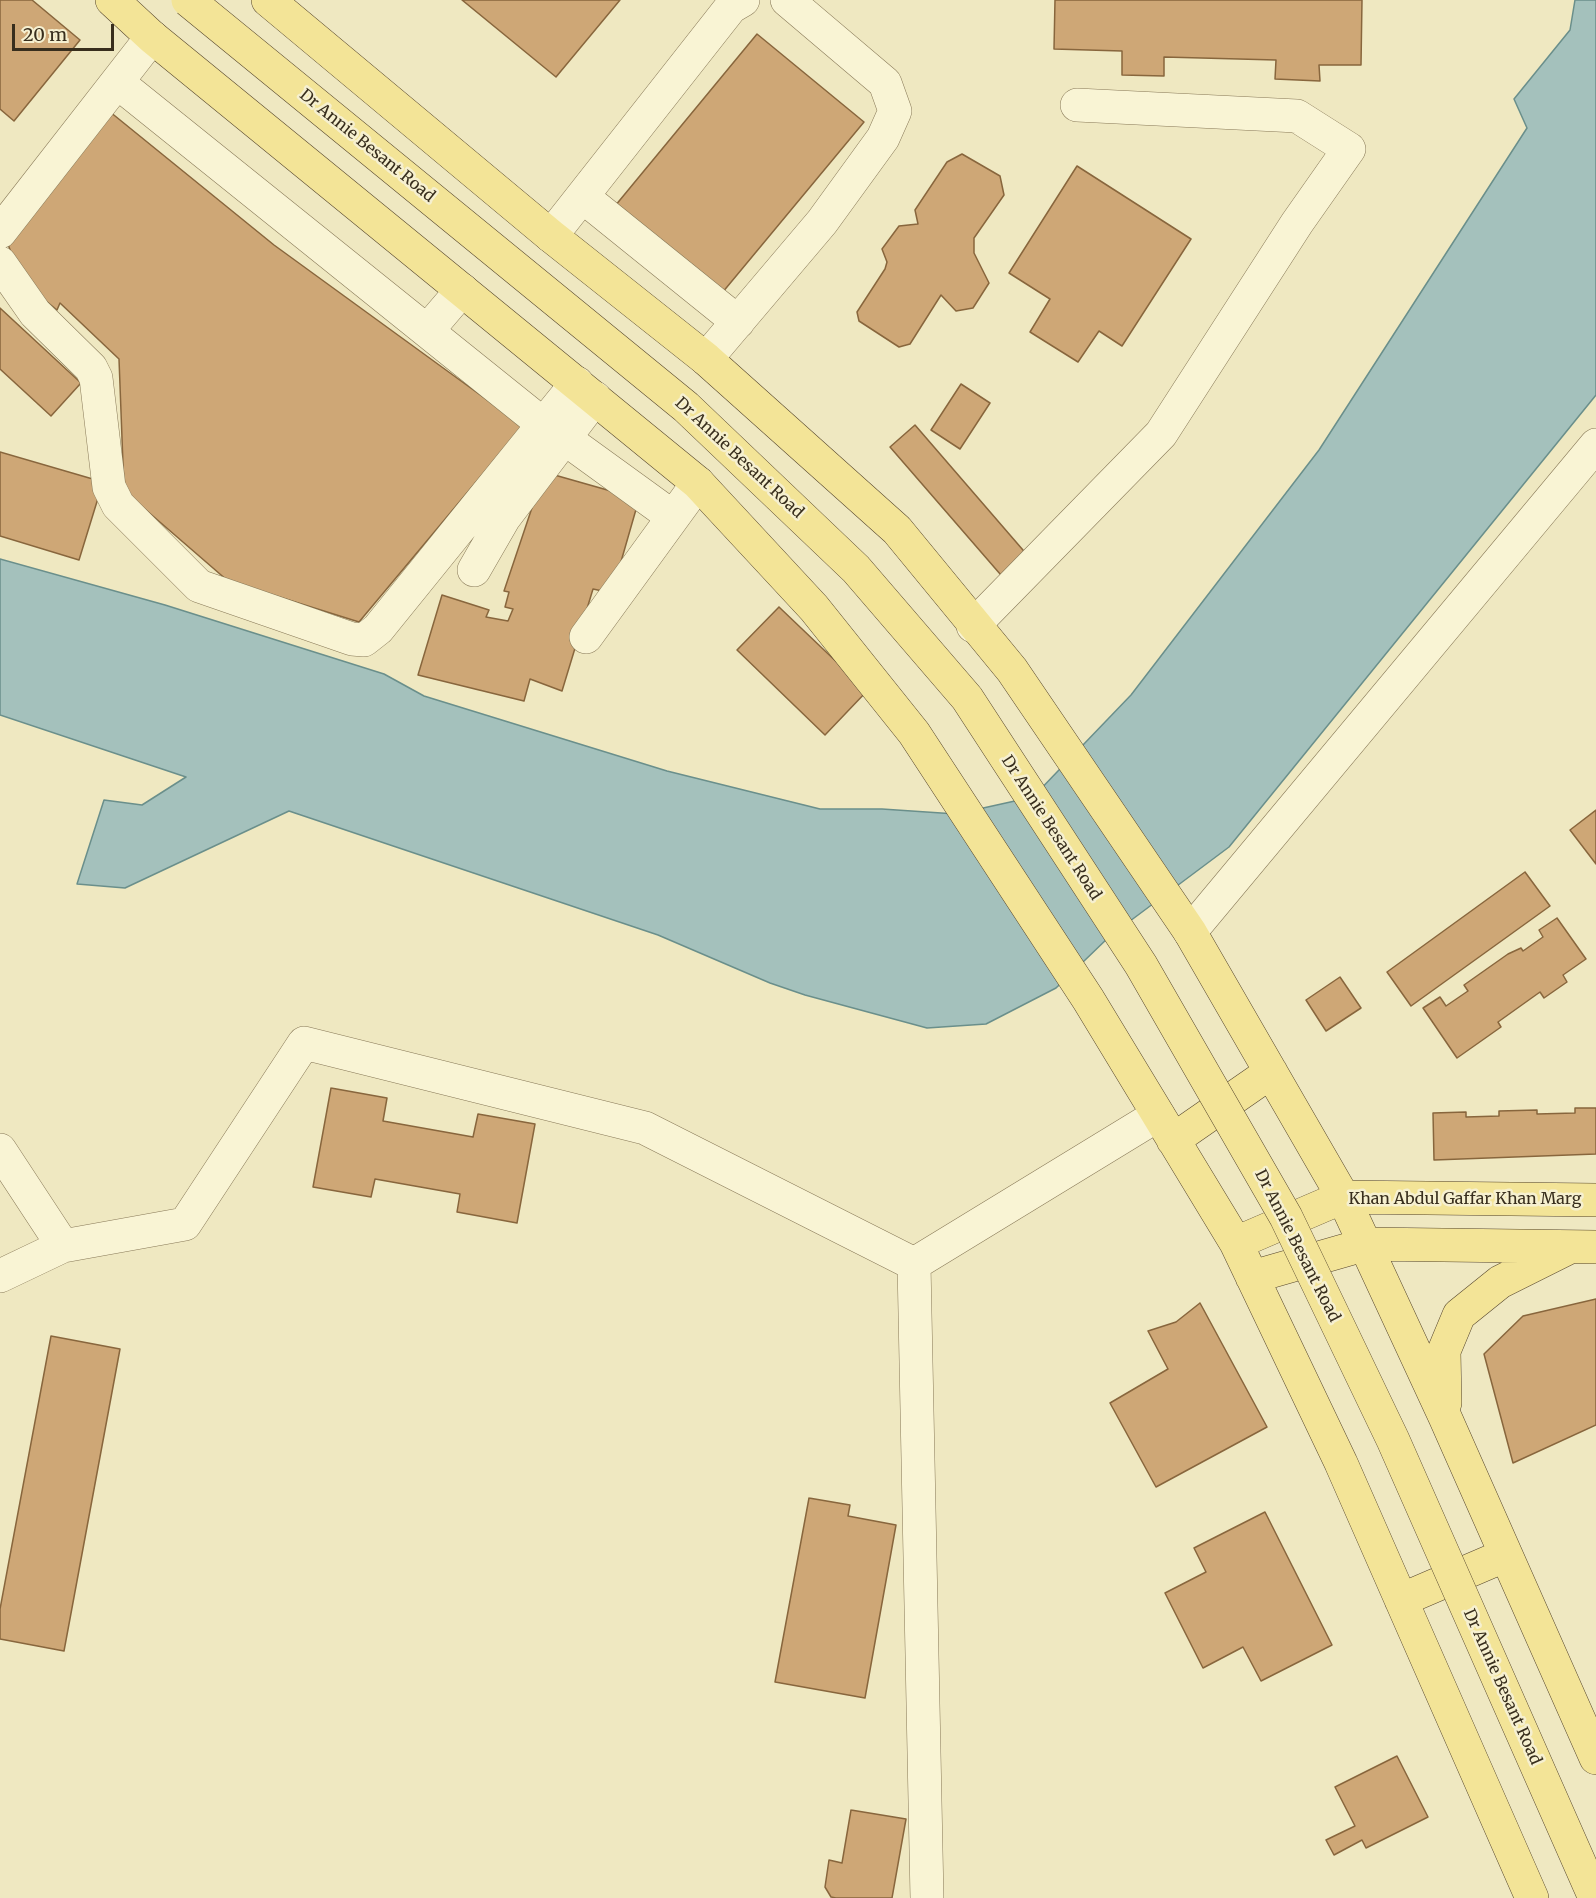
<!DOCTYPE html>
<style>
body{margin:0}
#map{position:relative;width:1596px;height:1898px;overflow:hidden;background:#efe8c1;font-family:Merriweather,serif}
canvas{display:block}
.scale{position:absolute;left:12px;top:24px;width:102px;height:27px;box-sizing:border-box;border:3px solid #382e1d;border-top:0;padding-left:8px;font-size:18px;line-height:21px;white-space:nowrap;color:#382e1d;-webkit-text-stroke:4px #f6f0d0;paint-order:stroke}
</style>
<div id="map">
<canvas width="1596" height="1898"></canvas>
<div class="scale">20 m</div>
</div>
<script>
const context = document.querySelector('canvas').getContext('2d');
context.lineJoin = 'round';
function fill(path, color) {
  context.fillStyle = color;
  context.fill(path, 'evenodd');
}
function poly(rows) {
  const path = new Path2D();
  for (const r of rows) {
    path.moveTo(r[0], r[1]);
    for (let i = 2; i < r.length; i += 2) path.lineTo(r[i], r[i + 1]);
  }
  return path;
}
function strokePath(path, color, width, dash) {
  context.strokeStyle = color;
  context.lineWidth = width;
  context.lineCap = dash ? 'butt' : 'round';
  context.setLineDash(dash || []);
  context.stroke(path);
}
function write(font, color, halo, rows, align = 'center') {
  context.font = font + ' Merriweather,serif';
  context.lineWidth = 5;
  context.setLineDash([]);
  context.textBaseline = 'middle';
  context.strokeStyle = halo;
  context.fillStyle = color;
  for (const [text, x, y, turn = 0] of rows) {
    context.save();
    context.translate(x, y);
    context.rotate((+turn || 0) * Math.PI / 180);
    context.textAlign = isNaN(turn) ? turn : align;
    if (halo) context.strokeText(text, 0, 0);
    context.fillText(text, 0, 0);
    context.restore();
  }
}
const water = poly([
 [1575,0,1596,0,1596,395,1229,847,1110,936,1056,988,986,1024,927,1028,805,995,770,983,658,935,289,811,125,888,77,884,104,800,142,805,186,777,0,715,0,559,165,605,384,674,424,696,667,771,820,809,882,809,956,814,1033,797,1131,695,1319,450,1527,128,1514,99,1570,30,1575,0]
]);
fill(water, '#a4c1bc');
strokePath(water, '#6a8f8b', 1.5);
const building = poly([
 [0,0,32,0,80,40,14,121,0,109,0,0],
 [462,0,620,0,556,77,462,0],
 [1055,0,1362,0,1361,65,1319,65,1320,81,1275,79,1276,60,1164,57,1164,76,1122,75,1122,51,1054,49,1055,0],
 [757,34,864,122,722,293,615,206,757,34],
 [104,107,274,245,523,426,359,622,228,581,124,491,119,359,60,303,57,310,36,293,15,263,6,239,104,107],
 [962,154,1000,176,1004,195,974,238,974,253,989,283,973,308,956,311,941,295,910,344,899,347,859,321,857,312,885,269,887,262,882,249,899,226,918,224,915,210,947,162,962,154],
 [1077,166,1191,239,1122,346,1099,331,1078,362,1030,332,1050,299,1009,273,1077,166],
 [0,308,81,383,51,416,0,369,0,308],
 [961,384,990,403,960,449,931,430,961,384],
 [915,425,1029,557,1007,582,890,447,915,425],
 [0,452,103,482,79,560,0,536,0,452],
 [544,472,639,499,612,593,593,589,562,691,530,679,524,701,418,675,442,595,489,610,486,617,508,621,513,609,505,607,509,592,504,591,544,472],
 [779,607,867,691,825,735,737,650,779,607],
 [1596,810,1596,864,1570,830,1596,810],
 [1525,872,1550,906,1411,1006,1387,972,1525,872],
 [1557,918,1586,959,1563,975,1567,982,1544,998,1540,992,1498,1022,1501,1027,1457,1058,1423,1008,1440,997,1446,1006,1468,991,1464,985,1508,954,1521,948,1523,951,1543,937,1539,930,1557,918],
 [1340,977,1361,1008,1326,1031,1306,1000,1340,977],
 [331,1088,387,1098,383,1121,473,1137,478,1114,535,1124,517,1223,457,1212,460,1194,375,1179,371,1197,313,1187,331,1088],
 [1575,1108,1596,1108,1596,1154,1434,1160,1433,1113,1466,1112,1466,1117,1499,1116,1499,1111,1537,1110,1537,1114,1575,1113,1575,1108],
 [1596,1299,1596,1425,1513,1463,1484,1354,1523,1316,1596,1299],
 [1200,1303,1267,1427,1156,1487,1110,1403,1168,1369,1148,1331,1176,1322,1200,1303],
 [51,1336,120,1349,64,1651,0,1639,0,1609,51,1336],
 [809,1498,850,1505,848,1516,896,1525,865,1698,775,1682,809,1498],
 [1265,1512,1332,1645,1261,1681,1243,1647,1203,1668,1165,1593,1206,1572,1194,1548,1265,1512],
 [1397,1756,1428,1817,1366,1848,1362,1840,1334,1855,1326,1840,1355,1826,1335,1787,1397,1756],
 [851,1810,906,1819,892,1898,836,1898,831,1897,825,1887,829,1860,842,1863,851,1810]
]);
fill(building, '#cea776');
strokePath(building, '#88663d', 1.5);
const minor = poly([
 [117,82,544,425],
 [583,197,738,322],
 [0,232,152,37],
 [551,236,731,7,743,0],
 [0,263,35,313,91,368,96,378,109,487,118,505,199,586,352,639,364,640,378,629,577,383],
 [427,331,462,290],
 [706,359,822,222,883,138,895,111,885,83,787,0],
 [564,438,673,517],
 [474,570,504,518,595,398],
 [973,626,1161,434,1297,223,1349,149,1297,116,1077,105],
 [586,637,698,483],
 [1190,932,1596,445],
 [0,1150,63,1246,185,1224,304,1043,645,1128,914,1264,1158,1115],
 [914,1264,927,1898],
 [0,1276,63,1246]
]);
const major = poly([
 [112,0,152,37,698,483,814,608,914,733,1088,999,1236,1243,1341,1463,1532,1898],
 [268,0,551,236,706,359,897,530,1012,670,1190,932,1343,1197,1445,1417,1596,1758],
 [1173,1140,1271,1072],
 [1236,1243,1343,1197,1596,1200],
 [1252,1277,1367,1244,1596,1247],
 [1445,1403,1444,1351,1459,1315,1500,1282,1566,1249],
 [1401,1600,1506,1555]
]);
strokePath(minor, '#887958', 34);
strokePath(major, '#56462d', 34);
strokePath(minor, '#f9f4d4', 33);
strokePath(major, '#f3e497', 33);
const majorBridge = poly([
 [188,0,686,407,856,569,967,698,1141,965,1286,1217,1393,1440,1595,1898]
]);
strokePath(majorBridge, '#56462d', 34, []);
strokePath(majorBridge, '#f3e497', 33);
write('16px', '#382e1d', '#f6f0d0', [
 ["Dr Annie Besant Road",367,146,39],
 ["Dr Annie Besant Road",739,458,43],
 ["Dr Annie Besant Road",1051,828,57],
 ["Khan Abdul Gaffar Khan Marg",1465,1199],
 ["Dr Annie Besant Road",1297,1246,63],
 ["Dr Annie Besant Road",1502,1687,66]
]);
</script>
